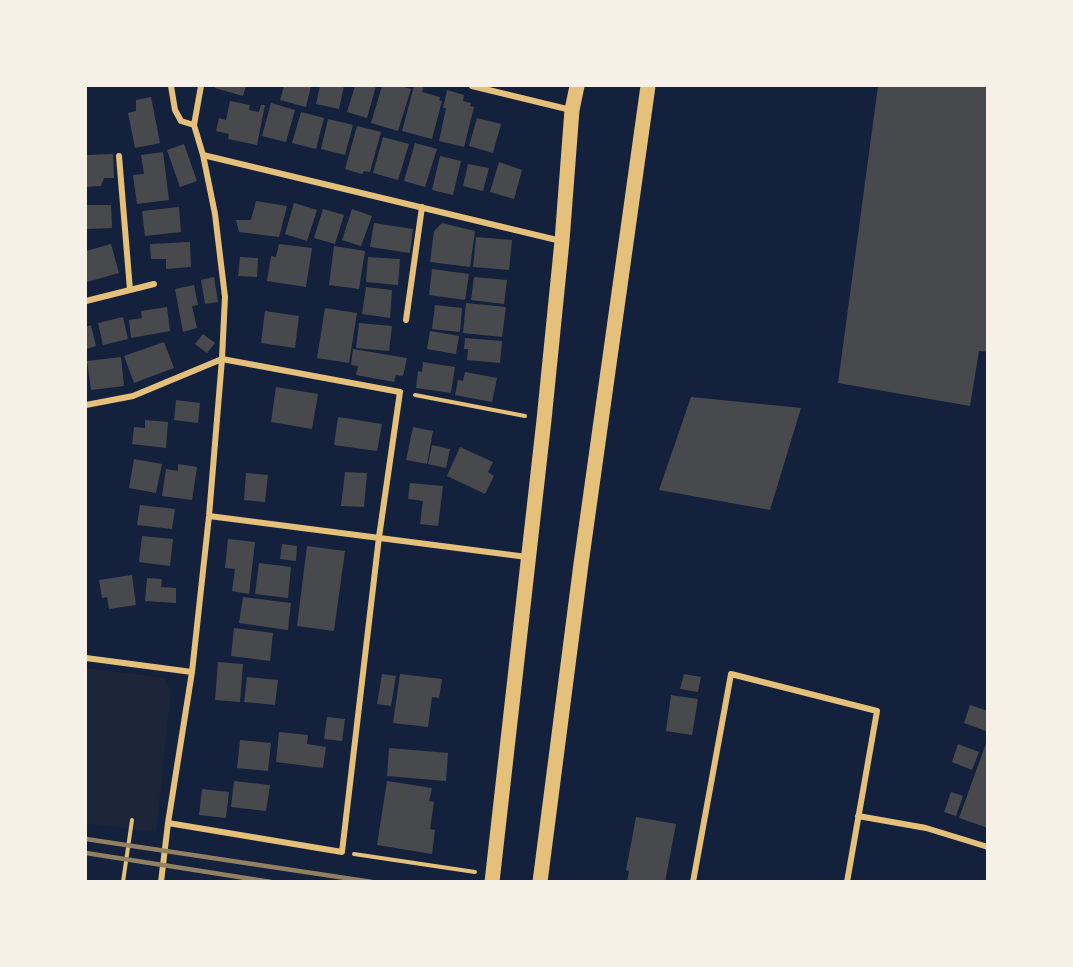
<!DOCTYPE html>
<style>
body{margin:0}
#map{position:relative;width:1073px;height:967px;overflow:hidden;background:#14213d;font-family:"IBM Plex Serif",serif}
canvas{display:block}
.frame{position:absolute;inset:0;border:87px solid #f6f1e7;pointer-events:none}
</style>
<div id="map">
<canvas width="1073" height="967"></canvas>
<div class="frame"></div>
</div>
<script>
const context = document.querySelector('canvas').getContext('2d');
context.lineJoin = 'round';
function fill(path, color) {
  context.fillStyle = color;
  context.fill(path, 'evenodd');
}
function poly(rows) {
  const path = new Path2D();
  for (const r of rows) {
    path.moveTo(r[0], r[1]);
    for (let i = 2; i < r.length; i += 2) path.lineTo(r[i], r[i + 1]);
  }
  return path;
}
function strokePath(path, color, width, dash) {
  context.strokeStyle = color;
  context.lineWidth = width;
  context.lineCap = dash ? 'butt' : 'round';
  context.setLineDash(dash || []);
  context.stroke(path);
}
fill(poly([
 [86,668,165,678,171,691,156,832,86,823]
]), '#1d2539');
fill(poly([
 [216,86,246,86,243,96,215,88],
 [284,86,311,86,306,107,280,100],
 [320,86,344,86,339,109,316,104],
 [355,86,376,86,367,118,347,112],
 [382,86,405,86,404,87,411,89,398,131,371,123],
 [414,86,424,86,422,92,440,97,439,100,442,101,432,139,402,131],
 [878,86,988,86,988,352,979,351,970,406,838,383],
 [447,90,464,95,463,101,471,103,470,106,474,107,464,147,439,141,446,108,443,108],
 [151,97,160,143,135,148,128,113,136,111,136,100],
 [230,101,250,105,249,110,259,112,261,105,265,105,257,145,228,139,229,134,216,131,219,118,226,120],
 [271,103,295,110,286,142,262,136],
 [301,112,324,118,316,149,292,143],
 [477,118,501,124,493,153,469,146],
 [328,119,353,125,345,155,321,149],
 [357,126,381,132,370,172,364,171,362,174,345,169],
 [383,137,409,144,398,180,373,173],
 [415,143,437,149,425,187,404,181],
 [184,144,197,181,180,187,167,150],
 [163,152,169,200,137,204,133,175,144,174,141,155],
 [113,154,114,178,104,178,101,186,86,187,86,155],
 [440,156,461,161,453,195,432,190],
 [499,162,522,170,514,199,490,192],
 [468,164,489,168,483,191,463,186],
 [256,201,287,206,279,237,239,232,236,220,251,220],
 [294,203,317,210,307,241,285,234],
 [86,205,111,205,112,228,86,229],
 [179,207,181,232,145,236,142,211],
 [323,209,344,215,335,244,314,238],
 [352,209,372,216,361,246,342,240],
 [374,223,413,229,410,253,370,247],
 [442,223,475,231,470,267,430,262,434,231],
 [476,237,512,240,509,270,473,267],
 [190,242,191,267,166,269,166,259,151,259,150,244],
 [111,244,119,273,87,282,86,251],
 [279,244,312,248,306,287,267,281,271,256,276,257],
 [334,246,365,251,359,289,329,285],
 [240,257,258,258,257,277,238,276],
 [368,257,400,259,398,285,366,282],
 [432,269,469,274,465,300,429,295],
 [214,277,218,302,205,304,201,280],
 [474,277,507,280,504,304,471,300],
 [194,285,198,305,192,306,197,328,183,332,175,289],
 [366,287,392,290,390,318,362,314],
 [466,303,506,307,502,337,463,333],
 [435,305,462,308,460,332,432,329],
 [167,307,170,331,131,338,129,320,142,318,141,311],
 [325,308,357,313,349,363,317,358],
 [265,311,299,316,295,348,261,343],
 [123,317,128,339,103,345,98,323],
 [359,323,392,326,389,351,356,348],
 [91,325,96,346,86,349,86,327],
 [430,331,459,336,456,354,427,349],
 [203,334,215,343,207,353,195,344],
 [465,338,502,341,500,363,467,360,468,349,464,349],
 [164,342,174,368,134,383,124,356],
 [353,349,407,358,403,376,396,375,394,382,356,375,358,366,351,365],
 [121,357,124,386,91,390,87,361],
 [423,362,455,367,451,393,416,388,418,371,422,372],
 [465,372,497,378,492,402,455,395,458,380,463,381],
 [276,387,318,394,312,429,271,422],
 [691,397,801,408,770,510,659,490],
 [176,400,200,403,198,423,174,420],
 [338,417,382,424,377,451,334,445],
 [145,420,168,422,166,448,132,444,134,427,145,428],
 [413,427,433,431,427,464,406,460],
 [432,445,450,449,446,468,428,464],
 [460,447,493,462,488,472,494,476,485,494,447,476],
 [134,459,162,464,156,493,129,488],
 [178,464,197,467,192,500,162,496,166,469,178,471],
 [345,472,367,473,364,507,341,506],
 [246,473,268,475,265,502,244,500],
 [410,483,443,486,438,526,420,524,423,501,408,499],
 [140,505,175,509,172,529,137,525],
 [142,536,173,539,170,566,139,562],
 [228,539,255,542,249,594,232,591,235,569,225,568],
 [282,544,297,546,296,561,280,559],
 [307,546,345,551,334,631,297,626],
 [259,563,291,567,288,598,255,594],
 [132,575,136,605,109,609,107,597,102,598,99,580],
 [147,578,162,579,161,587,176,588,176,603,145,601],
 [243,597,291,603,288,630,239,623],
 [234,628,273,633,270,661,231,656],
 [218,662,243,664,240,702,215,700],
 [382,674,396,676,391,706,377,704],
 [400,674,442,679,439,698,432,697,428,727,393,723],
 [684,674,701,677,698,692,680,689],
 [247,677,278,680,275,705,244,702],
 [671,695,698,699,692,735,666,731],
 [970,705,988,711,986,731,964,723],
 [327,717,345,719,342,741,324,739],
 [279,732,308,735,307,744,326,747,323,768,276,762],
 [988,738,988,828,959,818],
 [240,740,271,743,268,771,237,768],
 [958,744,979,752,972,770,952,762],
 [389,748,448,753,446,781,387,776],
 [234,781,270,785,266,811,231,807],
 [387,781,432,788,429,801,434,802,430,829,435,830,432,854,377,845],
 [202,789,229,792,226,818,199,815],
 [951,792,963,796,956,816,944,812],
 [636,817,676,824,665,882,627,882,629,871,626,870]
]), '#48494c');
strokePath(poly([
 [415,395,525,416],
 [354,854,475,872],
 [123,882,132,820]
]), '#e5c07b', 4);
strokePath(poly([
 [171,86,175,110,181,121,194,125],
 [472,86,571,110],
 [203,155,561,241],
 [119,156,130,290],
 [86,301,154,284],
 [406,320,422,207],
 [86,405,133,396,222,359,400,392,379,537,342,852,168,823,192,672,209,516,222,359,225,297,215,214,203,155,194,125,201,86],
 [209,516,527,557],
 [86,658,192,672],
 [858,816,926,828,988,847],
 [161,882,168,823],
 [693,882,731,674,877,711,847,882]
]), '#e5c07b', 6);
strokePath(poly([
 [492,882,544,420,562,241,572,110,577,86],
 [540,882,581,564,648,86]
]), '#e5c07b', 15);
strokePath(poly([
 [86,839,372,882],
 [86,853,271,882]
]), '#918062', 4.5);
</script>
